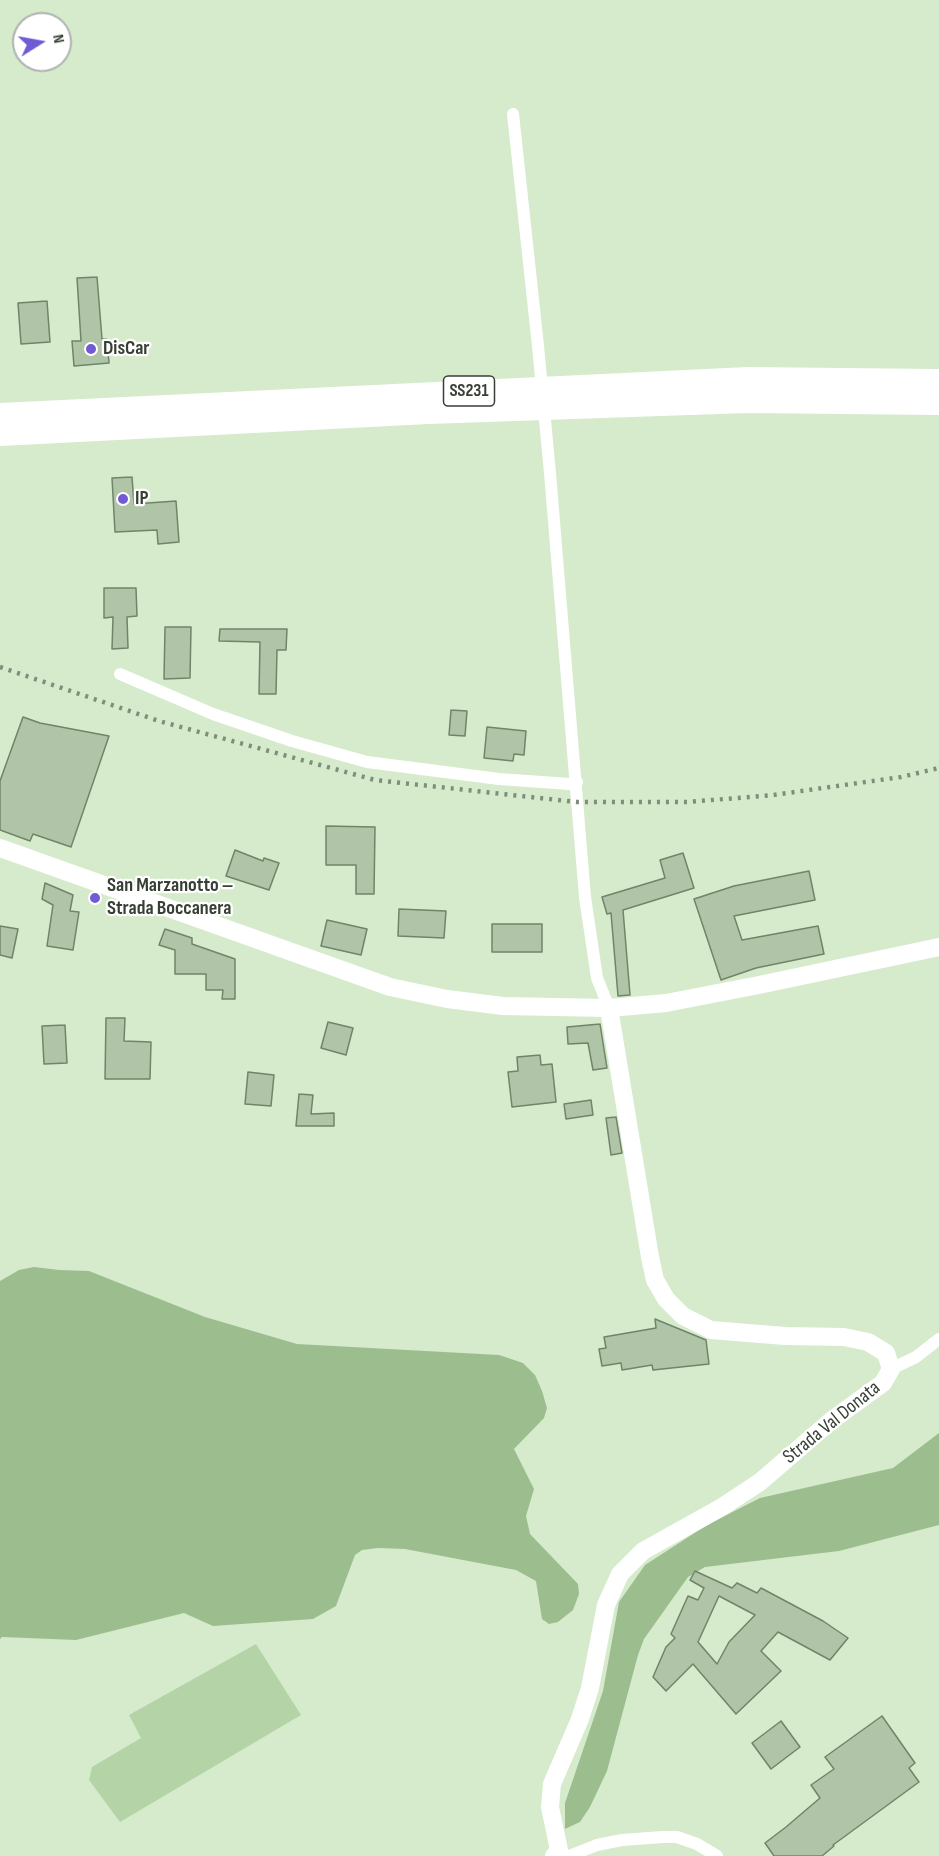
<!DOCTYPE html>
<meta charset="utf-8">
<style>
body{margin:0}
#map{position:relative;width:939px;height:1856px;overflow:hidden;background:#d5ebcc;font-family:"Sofia Sans Condensed",sans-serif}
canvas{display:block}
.north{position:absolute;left:12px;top:12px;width:60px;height:60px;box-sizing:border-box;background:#fff;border:2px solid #afb3ae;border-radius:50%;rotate:79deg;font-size:16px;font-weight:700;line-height:24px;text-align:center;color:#374034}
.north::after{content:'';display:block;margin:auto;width:21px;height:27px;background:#705bd5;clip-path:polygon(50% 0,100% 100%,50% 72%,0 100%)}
</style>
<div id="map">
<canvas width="939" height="1856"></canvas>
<div class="north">N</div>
</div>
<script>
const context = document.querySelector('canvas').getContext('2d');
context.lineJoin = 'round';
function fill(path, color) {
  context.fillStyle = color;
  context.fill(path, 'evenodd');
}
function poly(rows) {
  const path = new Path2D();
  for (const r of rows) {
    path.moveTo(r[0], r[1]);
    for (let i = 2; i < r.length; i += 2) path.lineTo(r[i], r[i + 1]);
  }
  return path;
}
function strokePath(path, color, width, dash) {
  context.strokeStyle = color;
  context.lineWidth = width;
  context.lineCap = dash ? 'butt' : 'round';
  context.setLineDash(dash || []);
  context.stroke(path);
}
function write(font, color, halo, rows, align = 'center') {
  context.font = font + ' "Sofia Sans Condensed",sans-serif';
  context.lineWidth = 4.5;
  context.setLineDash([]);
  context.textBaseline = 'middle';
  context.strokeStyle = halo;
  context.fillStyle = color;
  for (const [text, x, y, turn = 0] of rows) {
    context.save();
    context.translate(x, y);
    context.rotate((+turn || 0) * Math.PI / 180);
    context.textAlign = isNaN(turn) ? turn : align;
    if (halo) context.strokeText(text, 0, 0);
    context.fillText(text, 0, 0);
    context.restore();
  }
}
fill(poly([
 [256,1644,301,1715,120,1822,89,1780,92,1767,141,1738,129,1715]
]), '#b4d4a8');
fill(poly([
 [34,1267,59,1270,89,1271,205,1317,297,1344,499,1355,523,1363,535,1375,542,1391,547,1408,544,1418,514,1449,534,1489,526,1516,530,1534,578,1584,579,1594,573,1610,558,1622,549,1624,542,1619,536,1581,516,1570,405,1549,378,1548,362,1550,355,1555,336,1606,313,1619,213,1626,184,1613,76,1640,2,1637,0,1639,0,1281,19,1270],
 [939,1433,939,1525,839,1551,705,1567,688,1577,644,1639,638,1655,607,1771,590,1807,580,1822,565,1829,565,1803,603,1691,619,1602,645,1565,707,1525,760,1498,893,1468]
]), '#9cbe8f');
const building = poly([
 [97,277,102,339,107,339,109,363,74,366,72,341,81,341,77,278,97,277],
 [47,301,50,342,21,344,18,303,47,301],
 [132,477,134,504,176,501,179,542,158,544,157,530,115,532,112,478,132,477],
 [104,588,136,588,137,616,127,617,128,648,112,649,113,617,104,618,104,588],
 [165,627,191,627,190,678,164,679,165,627],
 [220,629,287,629,286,650,277,650,276,694,259,694,260,642,219,641,220,629],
 [451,710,467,711,465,736,449,735,451,710],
 [23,717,40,723,109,736,71,847,33,834,30,841,0,830,0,781,23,717],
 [487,727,526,731,524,755,514,754,513,761,484,758,487,727],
 [326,826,375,827,374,894,356,894,356,865,326,865,326,826],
 [235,850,263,861,264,858,279,863,269,890,226,876,235,850],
 [683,853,694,888,623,910,630,995,618,996,611,913,607,914,602,897,665,878,660,860,683,853],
 [809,871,815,900,734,916,742,940,818,926,824,954,756,968,721,980,694,899,734,886,809,871],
 [45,883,73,895,70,911,79,912,73,950,47,946,53,905,42,899,45,883],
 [399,909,446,911,444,938,398,936,399,909],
 [327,920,367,929,361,955,321,946,327,920],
 [492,924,542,924,542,952,492,952,492,924],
 [0,926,18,929,12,958,0,955,0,926],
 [165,929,192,938,192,944,235,959,235,999,222,999,223,990,206,990,206,974,175,974,175,950,159,945,165,929],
 [106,1018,125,1018,124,1041,151,1042,150,1079,105,1079,106,1018],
 [328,1022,353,1028,346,1055,321,1048,328,1022],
 [600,1024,607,1068,593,1070,588,1043,568,1044,567,1027,600,1024],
 [65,1025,67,1063,44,1064,42,1026,65,1025],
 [540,1055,541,1065,552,1064,556,1102,512,1107,508,1072,518,1071,517,1057,540,1055],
 [248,1072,274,1075,271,1106,245,1104,248,1072],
 [299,1094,313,1095,311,1114,334,1113,334,1126,296,1126,299,1094],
 [591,1100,593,1115,566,1119,564,1104,591,1100],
 [616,1117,622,1153,611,1155,606,1118,616,1117],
 [655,1319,706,1340,709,1364,653,1370,652,1365,622,1370,621,1363,602,1366,599,1349,606,1348,604,1337,656,1328,655,1319],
 [695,1571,732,1588,737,1583,757,1593,761,1588,823,1621,848,1638,830,1660,778,1632,761,1651,781,1671,736,1714,693,1664,666,1691,653,1677,666,1647,675,1638,671,1634,688,1596,698,1600,704,1588,690,1580,695,1571],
 [719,1596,755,1615,729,1642,717,1664,698,1642,719,1596],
 [882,1716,915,1763,909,1768,919,1782,833,1845,834,1846,822,1856,774,1856,765,1843,786,1827,820,1798,811,1785,834,1769,825,1757,882,1716],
 [781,1721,800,1747,771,1769,752,1743,781,1721]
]);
fill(building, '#b0c5a8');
strokePath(building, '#708468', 1.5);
strokePath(poly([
 [513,114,538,346,550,473,585,897,597,978,609,1008],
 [120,674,213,714,292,741,367,762,499,779,570,784,577,782],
 [891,1369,916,1357,939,1339],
 [569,1856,597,1845,622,1840,663,1837,677,1837,697,1844,717,1856]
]), '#fff', 12);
strokePath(poly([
 [0,848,390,987,447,999,503,1006,609,1008,666,1003,759,985,939,947],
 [554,1856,559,1850,550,1807,552,1784,580,1719,590,1688,606,1605,620,1574,643,1551,722,1507,760,1482,832,1420,883,1383,891,1369,886,1353,868,1342,844,1337,785,1336,711,1330,683,1316,666,1299,655,1280,650,1257,609,1008]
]), '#fff', 18);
strokePath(poly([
 [0,415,748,379,939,381],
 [0,434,428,412,748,401,939,403]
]), '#fff', 24);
strokePath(poly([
 [0,667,159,721,375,780,576,802,688,802,773,795,901,777,939,768]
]), '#7f8e7a', 4.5, [3, 6]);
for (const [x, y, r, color] of [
 [91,349,6,"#705bd5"],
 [123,499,6,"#705bd5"],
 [95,898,6,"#705bd5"]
]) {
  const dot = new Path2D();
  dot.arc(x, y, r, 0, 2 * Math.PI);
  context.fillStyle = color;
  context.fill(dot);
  strokePath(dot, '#fff', 2);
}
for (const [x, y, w] of [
 [469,391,51]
]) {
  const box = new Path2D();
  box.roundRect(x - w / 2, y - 15, w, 30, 4.5);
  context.fillStyle = '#fff';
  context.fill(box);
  strokePath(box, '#374034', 1.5);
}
write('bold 18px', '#374034', null, [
 ["SS231",469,391]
]);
write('bold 20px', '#374034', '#fff', [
 ["DisCar",103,349],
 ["IP",135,499],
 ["San Marzanotto –",107,886],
 ["Strada Boccanera",107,909]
], 'left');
write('20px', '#374034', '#fff', [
 ["Strada Val Donata",832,1423,-39]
]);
</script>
